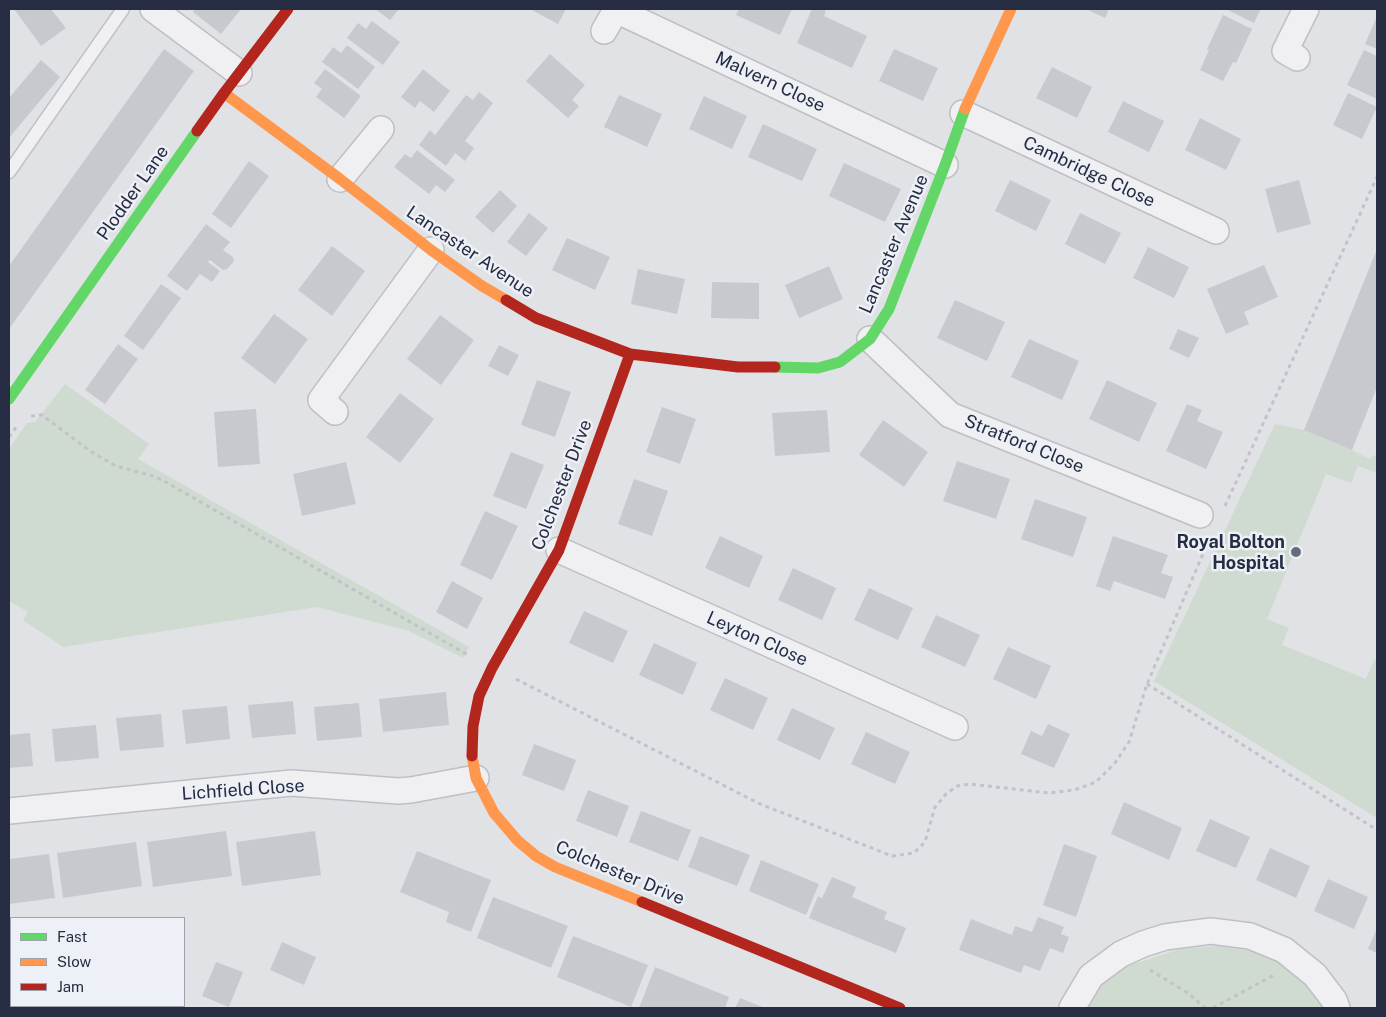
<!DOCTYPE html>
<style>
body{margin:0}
#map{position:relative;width:1386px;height:1017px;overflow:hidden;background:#e1e2e6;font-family:"Public Sans",sans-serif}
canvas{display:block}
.frame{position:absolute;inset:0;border:10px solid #262c41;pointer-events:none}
.legend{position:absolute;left:10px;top:917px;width:175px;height:90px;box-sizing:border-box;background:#edf0f6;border:1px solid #9da2ae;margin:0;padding:6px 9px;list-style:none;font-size:15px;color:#262c41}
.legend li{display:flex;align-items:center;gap:10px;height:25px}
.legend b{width:25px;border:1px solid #9da2ae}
</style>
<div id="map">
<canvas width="1386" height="1017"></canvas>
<div class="frame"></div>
<ul class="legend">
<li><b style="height:6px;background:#63d668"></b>Fast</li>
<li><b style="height:6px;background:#ff974d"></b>Slow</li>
<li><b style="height:6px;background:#b3261e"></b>Jam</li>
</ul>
</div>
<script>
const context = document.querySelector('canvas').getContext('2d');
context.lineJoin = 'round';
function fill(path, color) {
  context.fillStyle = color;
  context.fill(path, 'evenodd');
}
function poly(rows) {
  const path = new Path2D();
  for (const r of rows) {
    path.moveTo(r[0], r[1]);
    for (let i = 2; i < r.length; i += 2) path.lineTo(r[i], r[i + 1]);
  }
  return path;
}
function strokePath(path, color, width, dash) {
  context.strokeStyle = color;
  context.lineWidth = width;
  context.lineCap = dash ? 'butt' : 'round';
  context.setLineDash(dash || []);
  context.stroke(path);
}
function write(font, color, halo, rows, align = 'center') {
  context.font = font + ' "Public Sans",sans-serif';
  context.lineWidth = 5;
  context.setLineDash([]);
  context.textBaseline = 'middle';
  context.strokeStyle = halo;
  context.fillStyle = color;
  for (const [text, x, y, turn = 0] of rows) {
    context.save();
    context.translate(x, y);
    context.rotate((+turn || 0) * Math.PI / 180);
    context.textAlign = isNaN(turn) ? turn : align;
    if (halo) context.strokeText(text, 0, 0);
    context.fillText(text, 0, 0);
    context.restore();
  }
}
fill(poly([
 [65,384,149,444,138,459,469,647,463,658,409,631,317,607,63,647,23,620,28,612,9,601,9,449,27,423,35,422],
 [1275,424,1304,430,1352,450,1369,459,1377,454,1377,473,1358,466,1351,483,1326,474,1267,619,1289,628,1282,645,1366,679,1374,660,1377,661,1377,818,1154,681],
 [1218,946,1251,951,1277,961,1294,971,1316,993,1327,1008,1084,1008,1092,993,1104,980,1124,967,1181,949]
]), '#cfdad0');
fill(poly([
 [14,9,51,9,66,28,41,46],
 [195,9,241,9,221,34,193,12],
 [375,9,399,9,390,20],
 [530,9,566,9,558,24],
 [739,9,792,9,780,35,736,15],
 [812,9,822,9,826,11,824,16,867,36,852,68,797,43],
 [1086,9,1109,9,1105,18],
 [1226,9,1261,9,1254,23],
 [1223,15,1252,29,1236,63,1233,62,1223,81,1200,70,1209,50,1207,49],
 [1377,16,1377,49,1365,44],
 [372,21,400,42,383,65,347,38,358,23,366,29],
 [347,45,375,67,358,89,322,62,333,47,341,53],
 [164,49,194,71,9,329,9,266],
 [894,49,938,68,923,101,879,81],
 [1364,50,1377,56,1377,99,1347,85],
 [550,54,585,85,572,100,579,106,568,118,526,81],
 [41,60,60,77,9,138,9,98],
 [1052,67,1092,87,1077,118,1036,98],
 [325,69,361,96,344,118,316,97,322,89,314,83],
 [423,69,450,91,434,112,420,101,415,108,401,97],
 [479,92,493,103,465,141,474,148,465,161,455,153,446,166,419,145,430,130,435,135,466,95,473,100],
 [1348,93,1377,107,1362,139,1333,125],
 [619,95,662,114,647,147,604,127],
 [704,96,747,116,732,149,689,129],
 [1123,101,1164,121,1149,152,1108,132],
 [1200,118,1241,139,1226,170,1185,150],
 [763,124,817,149,802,181,748,157],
 [417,150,455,180,445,192,436,185,429,194,394,167,405,154,411,158],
 [249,161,269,176,231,228,212,214],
 [844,163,901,189,885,222,829,196],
 [1010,180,1051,200,1036,231,995,211],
 [1299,180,1311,224,1277,233,1265,189],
 [500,190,517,206,493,233,475,217],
 [529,213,548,228,526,256,507,242],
 [1080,213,1121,233,1105,264,1065,244],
 [206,224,230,242,223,250,233,257,234,261,227,269,223,270,210,260,208,262,220,271,212,282,200,274,187,291,167,276],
 [567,238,610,257,595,290,552,270],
 [332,246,365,271,332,316,298,290],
 [1148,247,1189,267,1174,298,1133,278],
 [1377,249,1377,387,1352,450,1304,430],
 [1264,265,1278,297,1244,312,1249,324,1226,334,1207,289],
 [829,266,843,299,799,318,785,285],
 [638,269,685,279,677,314,631,304],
 [712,282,759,283,759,319,711,318],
 [161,284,181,298,143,350,124,336],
 [955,300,1005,322,987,361,937,338],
 [274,314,308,339,275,384,241,358],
 [440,315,474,340,441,385,407,359],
 [1178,329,1199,338,1189,358,1169,349],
 [1029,339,1079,361,1062,400,1011,377],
 [118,344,138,359,105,404,85,390],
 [499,345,519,355,508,376,488,366],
 [537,380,571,392,555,437,521,425],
 [1107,380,1157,403,1139,442,1089,419],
 [400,393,434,419,400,463,366,437],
 [1187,404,1202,410,1197,421,1223,432,1206,469,1166,451],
 [662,407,696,419,680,464,646,452],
 [256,409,260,464,218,467,214,412],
 [827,410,830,452,775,456,772,413],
 [883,420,928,452,904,487,859,455],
 [511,452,544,465,526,509,493,496],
 [957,461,1010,479,996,519,943,501],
 [346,462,356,504,302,516,293,474],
 [634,479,668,491,652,536,618,524],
 [1035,499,1087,517,1073,557,1021,539],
 [485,511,518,526,492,580,460,565],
 [720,536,763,556,749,588,705,568],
 [1113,536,1168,555,1161,573,1173,577,1165,599,1114,581,1110,591,1096,586],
 [793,568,836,588,822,620,778,600],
 [452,581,483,598,467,629,436,612],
 [869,588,913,608,898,640,854,620],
 [584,611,628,631,613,663,569,643],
 [936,615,980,635,965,667,921,647],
 [654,643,697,663,683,695,639,675],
 [1008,647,1051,666,1036,699,993,679],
 [725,678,768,698,753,730,710,710],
 [446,692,449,725,383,732,379,699],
 [293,701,296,734,252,738,248,705],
 [359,703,362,737,317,741,314,707],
 [227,706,230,739,186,744,182,710],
 [792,708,835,728,820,760,777,740],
 [161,714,164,747,120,751,116,718],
 [1048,724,1070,734,1054,768,1021,754,1031,731,1042,736],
 [96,725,99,758,55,762,52,729],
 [866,732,910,752,895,784,851,764],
 [30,733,33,766,9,768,9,735],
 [534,744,576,760,564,791,522,775],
 [588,790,629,806,617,837,576,821],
 [1124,802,1182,828,1169,860,1111,834],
 [641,811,691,830,678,861,629,842],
 [1210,819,1250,837,1236,868,1196,851],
 [226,831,232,876,153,887,147,842],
 [315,831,321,875,242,886,236,842],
 [700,836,750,855,737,886,688,867],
 [136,842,142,886,63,898,57,853],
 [1064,844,1097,856,1076,917,1043,905],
 [1270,848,1310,866,1296,898,1256,880],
 [417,851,491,880,471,932,446,922,449,912,400,892],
 [49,854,55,898,9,904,9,859],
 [761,860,819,884,806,915,749,891],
 [832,877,856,887,852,897,887,912,884,919,906,928,896,953,809,918,818,896,822,898],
 [1328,879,1368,897,1354,929,1314,911],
 [493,897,568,926,551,968,477,938],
 [1038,917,1064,927,1061,934,1069,937,1063,953,1050,948,1040,971,1024,965,1021,973,959,950,971,919,1012,935,1015,926,1032,932],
 [1377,928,1377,953,1368,949],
 [573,936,648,965,631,1007,557,977],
 [282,942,316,957,304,985,270,970],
 [216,962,243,972,229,1007,202,996],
 [655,967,729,997,725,1008,639,1008],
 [9,995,11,995,11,1006,46,1006,46,1008,9,1008],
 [740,998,765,1008,735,1008],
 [72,1006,152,1006,151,1008,71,1008]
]), '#c8c9ce');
const lane = poly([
 [9,172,123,9]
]);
const street = poly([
 [153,9,239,73],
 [604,31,616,10,945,165],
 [1297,58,1285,51,1306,9],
 [963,113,1216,231],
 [340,179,381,129],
 [870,339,950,415,1200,515],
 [335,412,321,400,431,250],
 [559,550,955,727],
 [9,811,281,784,292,783,398,791,411,790,476,778],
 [1072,1008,1091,976,1121,954,1143,944,1165,937,1211,931,1250,936,1284,950,1315,975,1334,1000,1337,1008]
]);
strokePath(lane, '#bebfc4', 15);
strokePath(street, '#bebfc4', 28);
strokePath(poly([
 [31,416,42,415,90,451,116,466,153,476,164,481,468,655],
 [9,437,17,426],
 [1225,506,1377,177],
 [516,679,760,804,892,856,914,853,925,842,935,807,946,794,957,786,970,784,1049,793,1074,790,1096,782,1115,763,1129,742,1147,684,1209,540],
 [1147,684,1377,830],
 [1150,970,1188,993,1205,1008],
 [1213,1008,1274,975]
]), '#c2c3c9', 3, [4, 4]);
strokePath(lane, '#f0f0f3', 12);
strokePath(street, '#f0f0f3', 25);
strokePath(poly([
 [775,367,818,368,840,362,870,339,889,309,945,165,965,109],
 [9,399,197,131]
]), '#63d668', 11);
strokePath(poly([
 [224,93,340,179,431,250,482,286,506,300],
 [965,109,1011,9],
 [472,756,476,778,494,813,518,841,536,856,555,867,642,902]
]), '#ff974d', 11);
strokePath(poly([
 [197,131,224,93,288,9],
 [506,300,536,318,630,354,738,367,775,367],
 [472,756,473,726,479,696,492,668,559,550,630,354],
 [642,902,900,1008]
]), '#b3261e', 11);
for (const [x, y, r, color] of [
 [1296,552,6,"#676c7b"]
]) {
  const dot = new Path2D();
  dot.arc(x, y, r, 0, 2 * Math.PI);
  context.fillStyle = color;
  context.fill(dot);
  strokePath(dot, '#edf0f6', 2);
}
write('18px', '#262c41', '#edf0f6', [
 ["Malvern Close",770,82,25],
 ["Cambridge Close",1089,172,25],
 ["Plodder Lane",133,193,-55],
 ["Lancaster Avenue",894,244,-67],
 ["Lancaster Avenue",470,252,34],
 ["Stratford Close",1024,444,22],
 ["Colchester Drive",562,485,-69],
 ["Leyton Close",757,639,24],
 ["Lichfield Close",243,790,-4],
 ["Colchester Drive",620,873,23]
]);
write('bold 18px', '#262c41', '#edf0f6', [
 ["Royal Bolton",1285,542],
 ["Hospital",1285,563]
], 'right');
</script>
